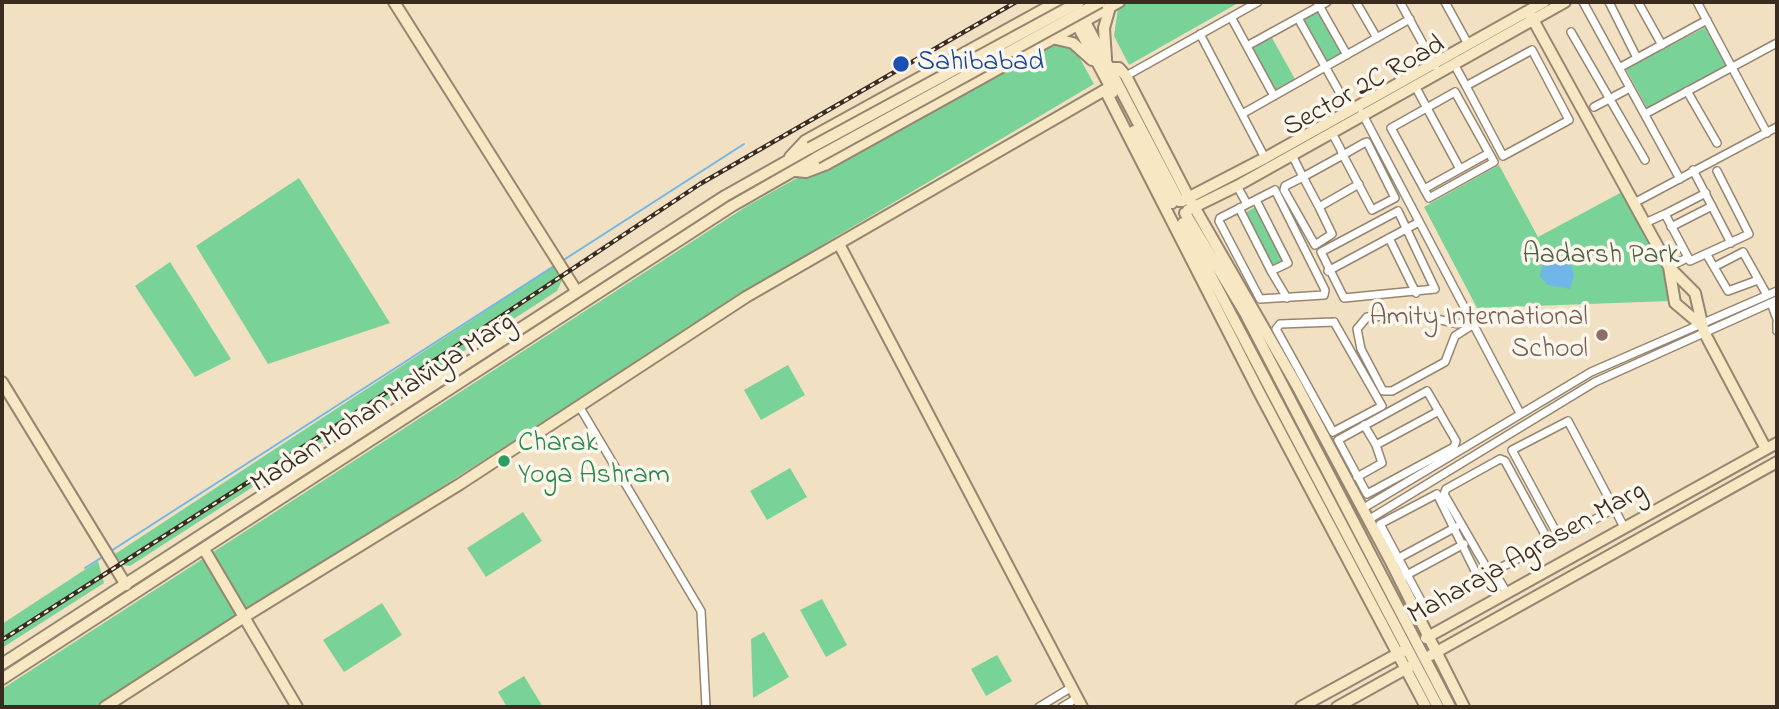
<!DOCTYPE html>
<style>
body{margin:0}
#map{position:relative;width:1779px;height:709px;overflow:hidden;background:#f2e0c2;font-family:"Indie Flower",sans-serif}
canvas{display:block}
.frame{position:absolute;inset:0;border:4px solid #3b2a1e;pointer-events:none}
</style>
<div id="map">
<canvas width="1779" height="709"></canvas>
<div class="frame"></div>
</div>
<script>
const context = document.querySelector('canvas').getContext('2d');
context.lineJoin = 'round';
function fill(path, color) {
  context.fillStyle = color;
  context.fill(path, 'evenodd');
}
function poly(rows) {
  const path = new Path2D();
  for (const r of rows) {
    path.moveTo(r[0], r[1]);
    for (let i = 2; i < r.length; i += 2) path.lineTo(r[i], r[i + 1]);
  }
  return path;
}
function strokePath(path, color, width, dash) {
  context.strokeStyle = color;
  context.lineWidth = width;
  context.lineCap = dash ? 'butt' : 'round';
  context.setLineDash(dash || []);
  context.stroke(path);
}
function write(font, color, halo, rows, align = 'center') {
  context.font = font + ' "Indie Flower",sans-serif';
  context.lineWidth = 7;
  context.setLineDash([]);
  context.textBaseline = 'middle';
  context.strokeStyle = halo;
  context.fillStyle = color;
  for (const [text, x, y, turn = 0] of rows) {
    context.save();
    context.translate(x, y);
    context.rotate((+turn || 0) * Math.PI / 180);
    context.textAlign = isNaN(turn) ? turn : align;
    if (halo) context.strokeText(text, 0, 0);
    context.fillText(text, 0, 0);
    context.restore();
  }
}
fill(poly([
 [1122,2,1240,2,1129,65,1114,36,1118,8],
 [1318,9,1344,54,1326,64,1301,19],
 [1706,27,1727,65,1647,108,1626,69],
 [1271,36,1296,81,1275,92,1250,47],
 [1055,42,1068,45,1078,55,1094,84,832,239,95,707,2,707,2,689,747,206,1033,46],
 [1499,165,1538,237,1622,192,1664,269,1670,301,1477,308,1424,207],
 [299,178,390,323,268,364,196,246],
 [1257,206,1285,260,1273,266,1245,213],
 [170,262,231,359,195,377,135,286],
 [554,266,562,280,557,291,130,566,122,565,115,554],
 [788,365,805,395,761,420,744,390],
 [790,468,807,497,767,520,750,491],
 [523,512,542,541,486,577,467,548],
 [98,561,104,583,2,648,2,624],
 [822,599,847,645,826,657,800,610],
 [382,603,402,635,344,672,323,640],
 [764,632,789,677,753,698,751,639],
 [997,655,1012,681,986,696,971,669],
 [524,676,543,707,507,707,498,692]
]), '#79d297');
fill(poly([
 [1555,252,1571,265,1574,275,1570,289,1548,285,1540,276,1545,255]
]), '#70b7e7');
strokePath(poly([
 [562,261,744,144],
 [111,551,554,266],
 [85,568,104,556]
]), '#70b7e7', 2);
const street = poly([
 [1317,2,1347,55],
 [1356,2,1377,38],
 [1400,2,1435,66],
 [1445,2,1468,44],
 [1583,2,1680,179],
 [1609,2,1637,58],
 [1638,2,1662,45],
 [1697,2,1767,133],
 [1231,17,1274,96],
 [1298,18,1350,111],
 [1571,32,1645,160],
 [1200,34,1265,158],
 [1247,46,1327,2],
 [1532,50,1569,120,1503,156,1466,86,1532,50],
 [1454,64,1466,86],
 [1619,68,1707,20],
 [1126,76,1258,2],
 [1415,86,1460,169],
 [1687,91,1717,143],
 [1455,92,1494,162,1429,198,1391,128,1455,92],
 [1594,107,1630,88],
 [1362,113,1520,413],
 [1242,114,1410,19],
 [1645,114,1777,43],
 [1292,155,1303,177,1319,207,1332,234,1315,245,1284,190,1285,186,1303,177,1343,155,1364,143,1367,142,1395,198,1372,210,1343,155,1340,148,1332,133],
 [1693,170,1731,243],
 [1237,186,1247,204],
 [1424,189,1489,153],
 [1275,190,1325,290,1324,295,1260,299,1219,221,1220,218,1275,190],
 [1706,193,1665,214,1690,261,1749,234,1717,171],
 [1634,203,1777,127],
 [1319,207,1359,184],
 [1239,208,1271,271,1288,263,1256,200],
 [1398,211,1435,289,1344,298,1321,252,1398,211],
 [1645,223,1665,214],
 [1671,227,1712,206],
 [1389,238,1416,293],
 [1707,255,1728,291,1758,280],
 [1669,267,1687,258],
 [1714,267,1743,252,1767,295],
 [1271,271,1287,298],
 [1328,271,1419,222],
 [1771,303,1777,319],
 [1471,317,1459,324,1418,315,1367,317,1357,329,1361,349,1383,391,1392,391,1445,362,1455,336,1474,324],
 [1334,322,1382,406,1333,432,1276,329,1280,324,1334,322],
 [1777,322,1777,331],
 [1427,391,1456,441,1454,447,1367,494,1338,440,1427,391],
 [579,406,701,611,706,707],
 [1364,425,1376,445],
 [1357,477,1382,463,1376,445,1439,411],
 [1437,494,1479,579,1425,608,1380,524,1437,494],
 [1362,509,1591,372,1777,291],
 [1613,509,1560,539,1512,450,1568,421,1624,527],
 [1368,520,1595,382,1777,300],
 [1395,560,1456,527],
 [1494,571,1545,545,1548,540,1505,461,1500,459,1446,489,1444,494,1489,572,1494,571,1507,593],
 [1403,577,1464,544],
 [1039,707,1072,687],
 [1062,707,1077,698]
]);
const secondary = poly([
 [394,2,577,292],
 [1065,2,1113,92],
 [1082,16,1179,201],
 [1531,16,1669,267,1675,303,1701,325],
 [1056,39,1073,43,1092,60],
 [1106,59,1104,28,1110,7],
 [1109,68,1119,68,1126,76,1189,198,1296,384,1391,562,1464,707],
 [1105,90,1259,392,1426,707],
 [1134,131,1172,203],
 [790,157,805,141,1057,2],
 [796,171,806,172,827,164,1119,2],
 [1182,201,1265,158,1544,2],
 [1188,210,1237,186,1565,2],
 [1185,213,1245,313,1450,707],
 [1183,223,1438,707],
 [839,244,1082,707],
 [1669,267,1695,293,1704,332,1766,449],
 [2,382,126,585],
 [204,549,297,707],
 [1426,638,1777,443],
 [1431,655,1777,462],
 [2,664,725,196,810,148],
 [2,679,732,206,816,158],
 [105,707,244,617,460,484,746,297,1110,87],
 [1301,707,1403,651],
 [1337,707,1411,666]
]);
strokePath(street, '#968570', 10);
strokePath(secondary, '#968570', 14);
strokePath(street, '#fff', 7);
strokePath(secondary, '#f7e8c3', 10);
const rail = poly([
 [2,640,345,420,700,184,1016,2]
]);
strokePath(rail, '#3b2a1e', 4.5);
strokePath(rail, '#fbf7ec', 2, [5]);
const secondaryBridge = poly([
 [810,148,1079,2],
 [816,158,1100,2]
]);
strokePath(secondaryBridge, '#968570', 14, []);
strokePath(secondaryBridge, '#f7e8c3', 10);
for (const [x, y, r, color] of [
 [901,64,9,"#1a4fb4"],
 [1602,335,7,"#8d6e63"],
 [504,461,7,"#2e9e5b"]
]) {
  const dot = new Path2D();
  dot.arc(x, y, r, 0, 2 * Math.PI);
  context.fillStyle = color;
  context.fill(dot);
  strokePath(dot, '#fbf7ec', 2.5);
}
write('28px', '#164399', '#fbf7ec', [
 ["Sahibabad",917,64]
], 'left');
write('28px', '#3b2a1e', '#fbf7ec', [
 ["Sector 2C Road",1365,88,-29],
 ["Madan Mohan Malviya Marg",384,405,-33],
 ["Maharaja Agrasen Marg",1528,555,-29]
]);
write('28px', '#4e5c42', '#fbf7ec', [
 ["Aadarsh Park",1601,257]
]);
write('28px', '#785e54', '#fbf7ec', [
 ["Amity International",1588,319],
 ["School",1588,351]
], 'right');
write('28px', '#27864d', '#fbf7ec', [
 ["Charak",518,445],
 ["Yoga Ashram",518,477]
], 'left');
</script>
